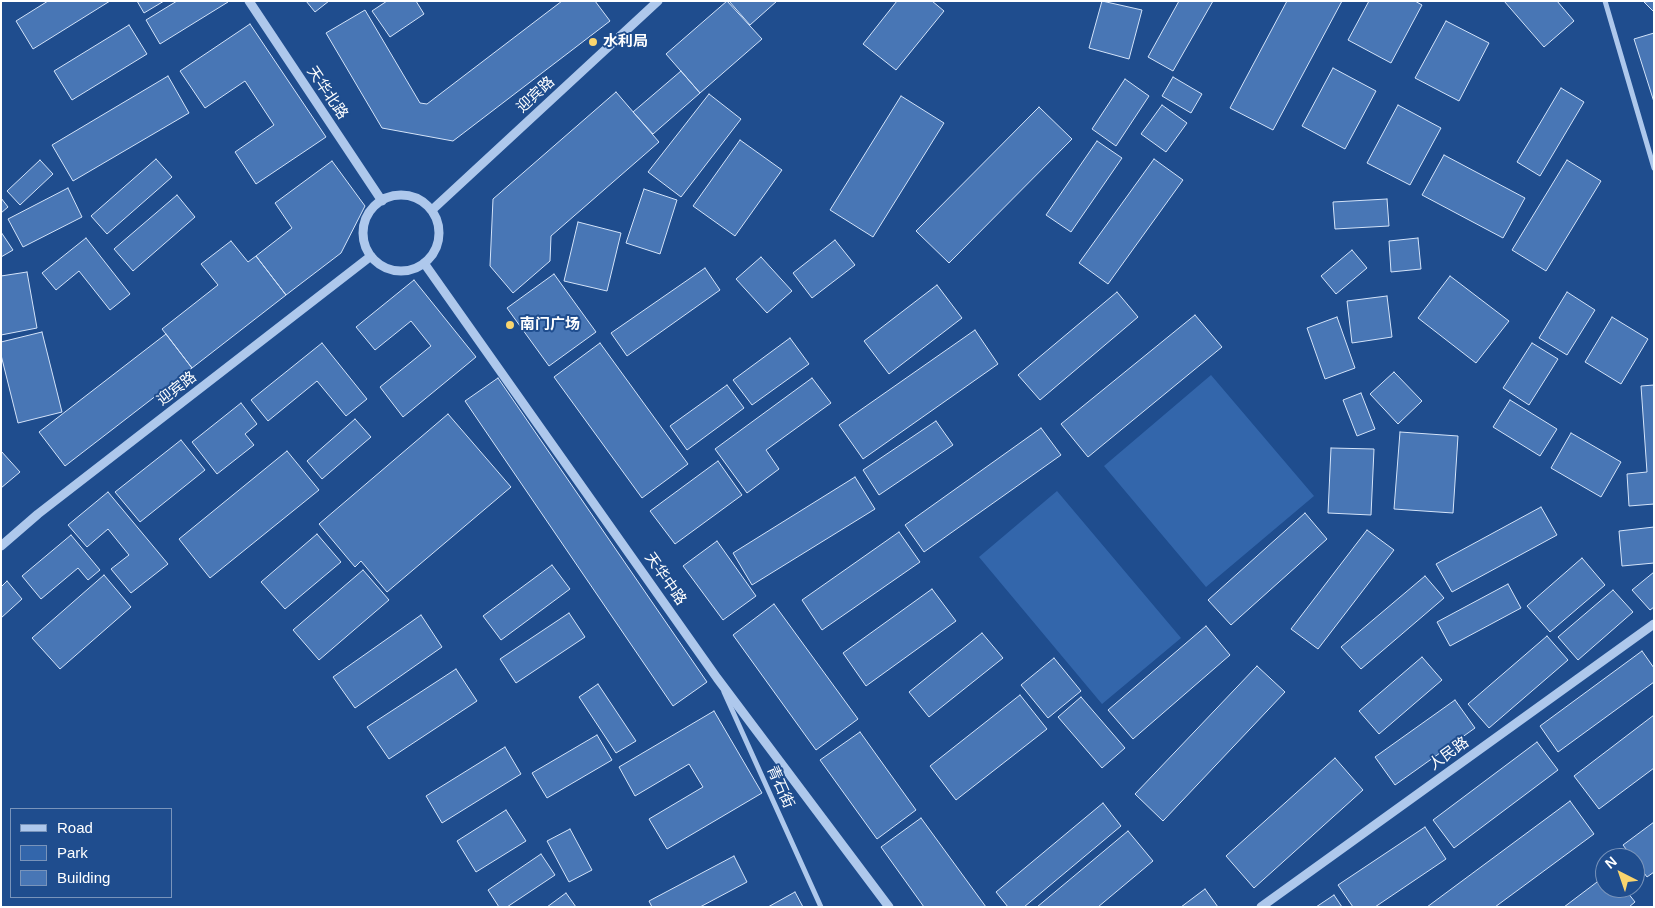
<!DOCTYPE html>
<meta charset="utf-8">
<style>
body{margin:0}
#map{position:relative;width:1655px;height:908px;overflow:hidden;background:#1f4d8e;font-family:Helvetica,sans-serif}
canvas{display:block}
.frame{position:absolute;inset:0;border:2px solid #fff;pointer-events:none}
.legend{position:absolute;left:10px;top:808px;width:162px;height:90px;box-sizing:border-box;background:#1f4d8e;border:1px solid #7994bb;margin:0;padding:6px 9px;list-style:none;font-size:15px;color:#fff}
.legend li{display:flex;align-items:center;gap:10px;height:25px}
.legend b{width:25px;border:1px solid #7994bb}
.north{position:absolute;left:1595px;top:848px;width:50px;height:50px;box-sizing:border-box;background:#1f4d8e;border:1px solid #7994bb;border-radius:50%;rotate:319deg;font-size:14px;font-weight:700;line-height:20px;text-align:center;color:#fff}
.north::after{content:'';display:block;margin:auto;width:18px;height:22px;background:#fad56e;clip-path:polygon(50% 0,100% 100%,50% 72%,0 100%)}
</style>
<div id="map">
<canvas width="1655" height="908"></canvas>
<div class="frame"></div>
<ul class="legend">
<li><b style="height:6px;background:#aec8ec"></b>Road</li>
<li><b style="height:14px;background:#3366ab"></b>Park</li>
<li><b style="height:14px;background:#4876b5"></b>Building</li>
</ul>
<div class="north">N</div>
</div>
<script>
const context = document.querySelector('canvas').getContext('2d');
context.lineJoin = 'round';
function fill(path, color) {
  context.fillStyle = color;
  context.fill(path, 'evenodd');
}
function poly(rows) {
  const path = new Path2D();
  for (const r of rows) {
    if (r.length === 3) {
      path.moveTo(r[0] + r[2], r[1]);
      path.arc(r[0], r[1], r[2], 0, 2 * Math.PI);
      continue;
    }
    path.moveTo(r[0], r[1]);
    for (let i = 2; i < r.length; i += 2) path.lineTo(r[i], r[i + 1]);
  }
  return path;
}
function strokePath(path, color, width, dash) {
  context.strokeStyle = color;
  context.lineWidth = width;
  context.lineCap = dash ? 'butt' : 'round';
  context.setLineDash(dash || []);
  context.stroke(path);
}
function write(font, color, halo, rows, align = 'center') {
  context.font = font + ' Helvetica,"Noto Sans SC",sans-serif';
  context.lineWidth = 4;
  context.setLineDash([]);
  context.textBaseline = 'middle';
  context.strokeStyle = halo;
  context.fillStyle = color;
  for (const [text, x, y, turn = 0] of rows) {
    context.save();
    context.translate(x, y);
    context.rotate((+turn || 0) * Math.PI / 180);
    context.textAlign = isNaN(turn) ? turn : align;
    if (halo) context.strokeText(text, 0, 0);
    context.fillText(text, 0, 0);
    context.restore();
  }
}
fill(poly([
 [1211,375,1314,496,1206,587,1104,466],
 [1057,491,1181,638,1102,704,979,557]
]), '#3366ab');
const building = poly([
 [48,1,110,1,33,49,16,21,48,1],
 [137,1,164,1,144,13,137,1],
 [177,1,228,1,228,2,160,44,146,20,177,1],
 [306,1,329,1,315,12,306,1],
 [387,1,416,1,424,14,390,37,372,11,387,1],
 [562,1,595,1,610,21,453,141,382,128,326,33,365,10,420,103,427,104,562,1],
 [727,1,762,39,700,93,666,54,727,1],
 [729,1,777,1,750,25,729,1],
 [897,1,932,1,944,11,896,70,863,44,897,1],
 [1102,1,1142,10,1129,59,1089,48,1102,1],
 [1179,1,1213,1,1173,71,1148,57,1179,1],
 [1287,1,1342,1,1273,130,1230,108,1287,1],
 [1369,1,1415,1,1422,5,1391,63,1348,40,1369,1],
 [1504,1,1557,1,1574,21,1544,47,1504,1],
 [1654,1,1654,12,1644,2,1654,1],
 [1446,21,1489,43,1459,101,1415,78,1446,21],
 [250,24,326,137,256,184,235,152,274,125,245,81,205,108,180,71,250,24],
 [129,25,147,54,72,100,54,71,129,25],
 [1654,33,1654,102,1634,39,1654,33],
 [1333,68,1376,91,1345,149,1302,126,1333,68],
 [681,71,700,93,653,134,633,112,681,71],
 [168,76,189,113,73,181,52,145,168,76],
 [1173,77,1202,94,1191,113,1162,96,1173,77],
 [1125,79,1149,96,1116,146,1092,129,1125,79],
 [1561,88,1584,102,1540,176,1517,162,1561,88],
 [616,92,659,142,551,236,550,261,513,293,490,266,493,199,616,92],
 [709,94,741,119,681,197,648,172,709,94],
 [901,96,944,123,873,237,830,210,901,96],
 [1162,105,1187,123,1166,152,1141,134,1162,105],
 [1398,105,1441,128,1410,185,1367,163,1398,105],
 [1039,107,1072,139,949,263,916,231,1039,107],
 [740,140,782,170,735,236,693,206,740,140],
 [1097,141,1122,158,1071,232,1046,215,1097,141],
 [1444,155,1525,198,1503,238,1422,195,1444,155],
 [156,159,172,177,107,234,91,216,156,159],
 [1154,159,1183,180,1108,284,1079,263,1154,159],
 [40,160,53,174,20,205,7,191,40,160],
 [1567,160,1601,181,1546,271,1512,250,1567,160],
 [332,161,365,206,341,253,286,295,256,256,292,228,275,203,332,161],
 [68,188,82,217,23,247,8,219,68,188],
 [644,189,677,200,660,254,626,243,644,189],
 [177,195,195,217,133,271,114,249,177,195],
 [1,198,8,207,1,213,1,198],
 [1387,199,1389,226,1335,229,1333,202,1387,199],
 [578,222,621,233,607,291,564,281,578,222],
 [1,232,13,250,1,257,1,232],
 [86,238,130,294,110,310,79,271,56,290,42,273,86,238],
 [1418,238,1421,269,1391,272,1389,241,1418,238],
 [835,240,855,265,812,298,793,273,835,240],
 [231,241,248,262,256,256,286,295,192,368,162,329,218,285,201,264,231,241],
 [1352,250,1367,268,1336,294,1321,276,1352,250],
 [761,257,792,291,767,313,736,279,761,257],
 [705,268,720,290,627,356,611,333,705,268],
 [27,272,37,328,1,335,1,276,27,272],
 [554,274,596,332,549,366,507,308,554,274],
 [1450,276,1509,321,1476,363,1418,318,1450,276],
 [414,280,476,357,403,417,380,387,431,346,411,321,375,350,356,327,414,280],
 [937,285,962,318,889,374,864,341,937,285],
 [1117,292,1138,317,1040,400,1018,375,1117,292],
 [1567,292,1595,310,1567,355,1539,338,1567,292],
 [1387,296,1392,337,1352,343,1347,301,1387,296],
 [1195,315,1222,347,1088,457,1061,424,1195,315],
 [1337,317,1355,368,1325,379,1307,328,1337,317],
 [1612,317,1648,339,1621,384,1585,362,1612,317],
 [975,330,998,364,863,459,839,425,975,330],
 [42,332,62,412,18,423,1,355,1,342,42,332],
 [166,334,192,368,65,466,39,432,166,334],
 [790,338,809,364,752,405,733,380,790,338],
 [322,343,367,399,346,416,317,381,268,421,251,400,322,343],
 [600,343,688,464,642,498,554,377,600,343],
 [1532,343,1558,359,1529,405,1503,388,1532,343],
 [1394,372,1422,401,1398,424,1370,394,1394,372],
 [498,378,707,682,673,706,465,401,498,378],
 [812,378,831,403,766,450,779,469,747,493,715,449,812,378],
 [727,385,744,408,687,450,670,426,727,385],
 [1654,385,1654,504,1629,506,1627,474,1647,472,1641,386,1654,385],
 [1361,393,1375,429,1357,436,1343,400,1361,393],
 [1510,400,1557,429,1540,456,1493,427,1510,400],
 [241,403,257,424,245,434,254,445,217,474,192,442,241,403],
 [448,414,511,487,387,592,361,561,355,567,319,524,448,414],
 [355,419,371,437,322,479,307,461,355,419],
 [936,421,953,445,879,495,863,470,936,421],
 [1041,428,1061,455,924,552,905,525,1041,428],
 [1400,432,1458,436,1453,513,1394,509,1400,432],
 [1571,433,1621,462,1601,497,1551,468,1571,433],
 [181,440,205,470,140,522,115,492,181,440],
 [1331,448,1374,449,1371,515,1328,513,1331,448],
 [1,451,20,472,1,488,1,451],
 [287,451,319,490,210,578,179,539,287,451],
 [718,461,742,495,675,544,650,511,718,461],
 [855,477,875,509,752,585,733,553,855,477],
 [108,492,168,564,131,593,111,569,129,555,108,529,87,547,68,525,108,492],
 [1541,507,1557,535,1452,592,1436,564,1541,507],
 [1305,513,1327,539,1231,625,1208,600,1305,513],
 [1654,527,1654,563,1622,566,1619,531,1654,527],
 [1367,530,1394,550,1318,649,1291,629,1367,530],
 [899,532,920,562,822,630,802,600,899,532],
 [317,534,341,562,285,609,261,582,317,534],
 [71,535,100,570,88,580,78,568,41,599,22,576,71,535],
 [717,541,756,596,723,620,683,566,717,541],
 [1582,558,1605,585,1550,632,1527,606,1582,558],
 [552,565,570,589,501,640,483,616,552,565],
 [363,570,389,600,319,660,293,630,363,570],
 [1654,572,1654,607,1650,610,1632,590,1654,572],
 [104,575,131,607,60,669,32,638,104,575],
 [1425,576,1444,598,1361,669,1341,647,1425,576],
 [7,581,22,599,1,618,1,587,7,581],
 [1508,584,1521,608,1450,646,1437,622,1508,584],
 [932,589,956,621,866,686,843,653,932,589],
 [1613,590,1633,612,1578,660,1558,637,1613,590],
 [774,604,858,719,816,750,733,635,774,604],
 [569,613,585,637,516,683,500,659,569,613],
 [421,615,442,647,355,708,333,677,421,615],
 [1206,626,1230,655,1133,739,1108,710,1206,626],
 [982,633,1003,658,929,717,909,692,982,633],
 [1547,636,1568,660,1489,728,1468,704,1547,636],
 [1642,651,1654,668,1654,682,1558,752,1540,726,1642,651],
 [1422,657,1442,680,1379,734,1359,711,1422,657],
 [1054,658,1081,691,1048,718,1021,685,1054,658],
 [1257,666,1285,692,1163,821,1135,794,1257,666],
 [456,669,477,701,389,759,367,727,456,669],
 [598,684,636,741,616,753,579,697,598,684],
 [1020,695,1047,729,956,800,930,766,1020,695],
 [1081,697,1125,748,1102,768,1058,717,1081,697],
 [1455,700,1475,728,1395,785,1375,757,1455,700],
 [714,711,762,793,667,849,649,819,703,787,689,764,635,796,619,767,714,711],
 [1654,715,1654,768,1599,809,1574,776,1654,715],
 [860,732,916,810,877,839,820,760,860,732],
 [597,735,612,760,547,798,532,773,597,735],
 [1537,742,1558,770,1454,848,1433,820,1537,742],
 [505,747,521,774,442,823,426,796,505,747],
 [1335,758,1363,790,1254,888,1226,856,1335,758],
 [1570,801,1594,834,1495,907,1427,907,1570,801],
 [1103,803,1121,826,1024,907,1008,907,996,892,1103,803],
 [506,810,526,841,476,872,457,841,506,810],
 [921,818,986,907,924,907,881,847,921,818],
 [1654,822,1654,872,1647,877,1623,845,1654,822],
 [1425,827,1446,859,1375,907,1353,907,1338,885,1425,827],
 [570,829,592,870,569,882,547,841,570,829],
 [1128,831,1153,861,1098,907,1037,907,1128,831],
 [541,854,555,875,507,907,499,907,488,890,541,854],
 [734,856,747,882,700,907,652,907,649,901,734,856],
 [1605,876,1605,888,1624,888,1635,902,1629,907,1564,907,1605,876],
 [1205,889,1218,907,1181,907,1205,889],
 [795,892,803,907,768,907,795,892],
 [566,893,576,907,547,907,566,893],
 [1334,895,1342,907,1316,907,1334,895]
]);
fill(building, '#4876b5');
strokePath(building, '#d3e3f9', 1);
strokePath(poly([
 [1605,1,1654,168],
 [724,692,821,907]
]), '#aec8ec', 5);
strokePath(poly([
 [249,1,382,201],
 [401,233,38],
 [432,210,658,1],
 [424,263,717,678,889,907],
 [1,546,38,514,371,256],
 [1261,907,1654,624]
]), '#aec8ec', 9);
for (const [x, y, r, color] of [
 [593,42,5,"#fad56e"],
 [510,325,5,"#fad56e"]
]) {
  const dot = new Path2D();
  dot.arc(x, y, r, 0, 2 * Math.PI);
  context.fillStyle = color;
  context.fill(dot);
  strokePath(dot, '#1f4d8e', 2);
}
write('bold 15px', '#fff', '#1f4d8e', [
 ["水利局",603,42],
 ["南门广场",520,325]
], 'left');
write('15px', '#fff', '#1f4d8e', [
 ["天华北路",327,93,56],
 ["迎宾路",536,95,-43],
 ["迎宾路",177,389,-38],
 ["天华中路",665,579,55],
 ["人民路",1449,754,-36],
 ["青石街",780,787,66]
]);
</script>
